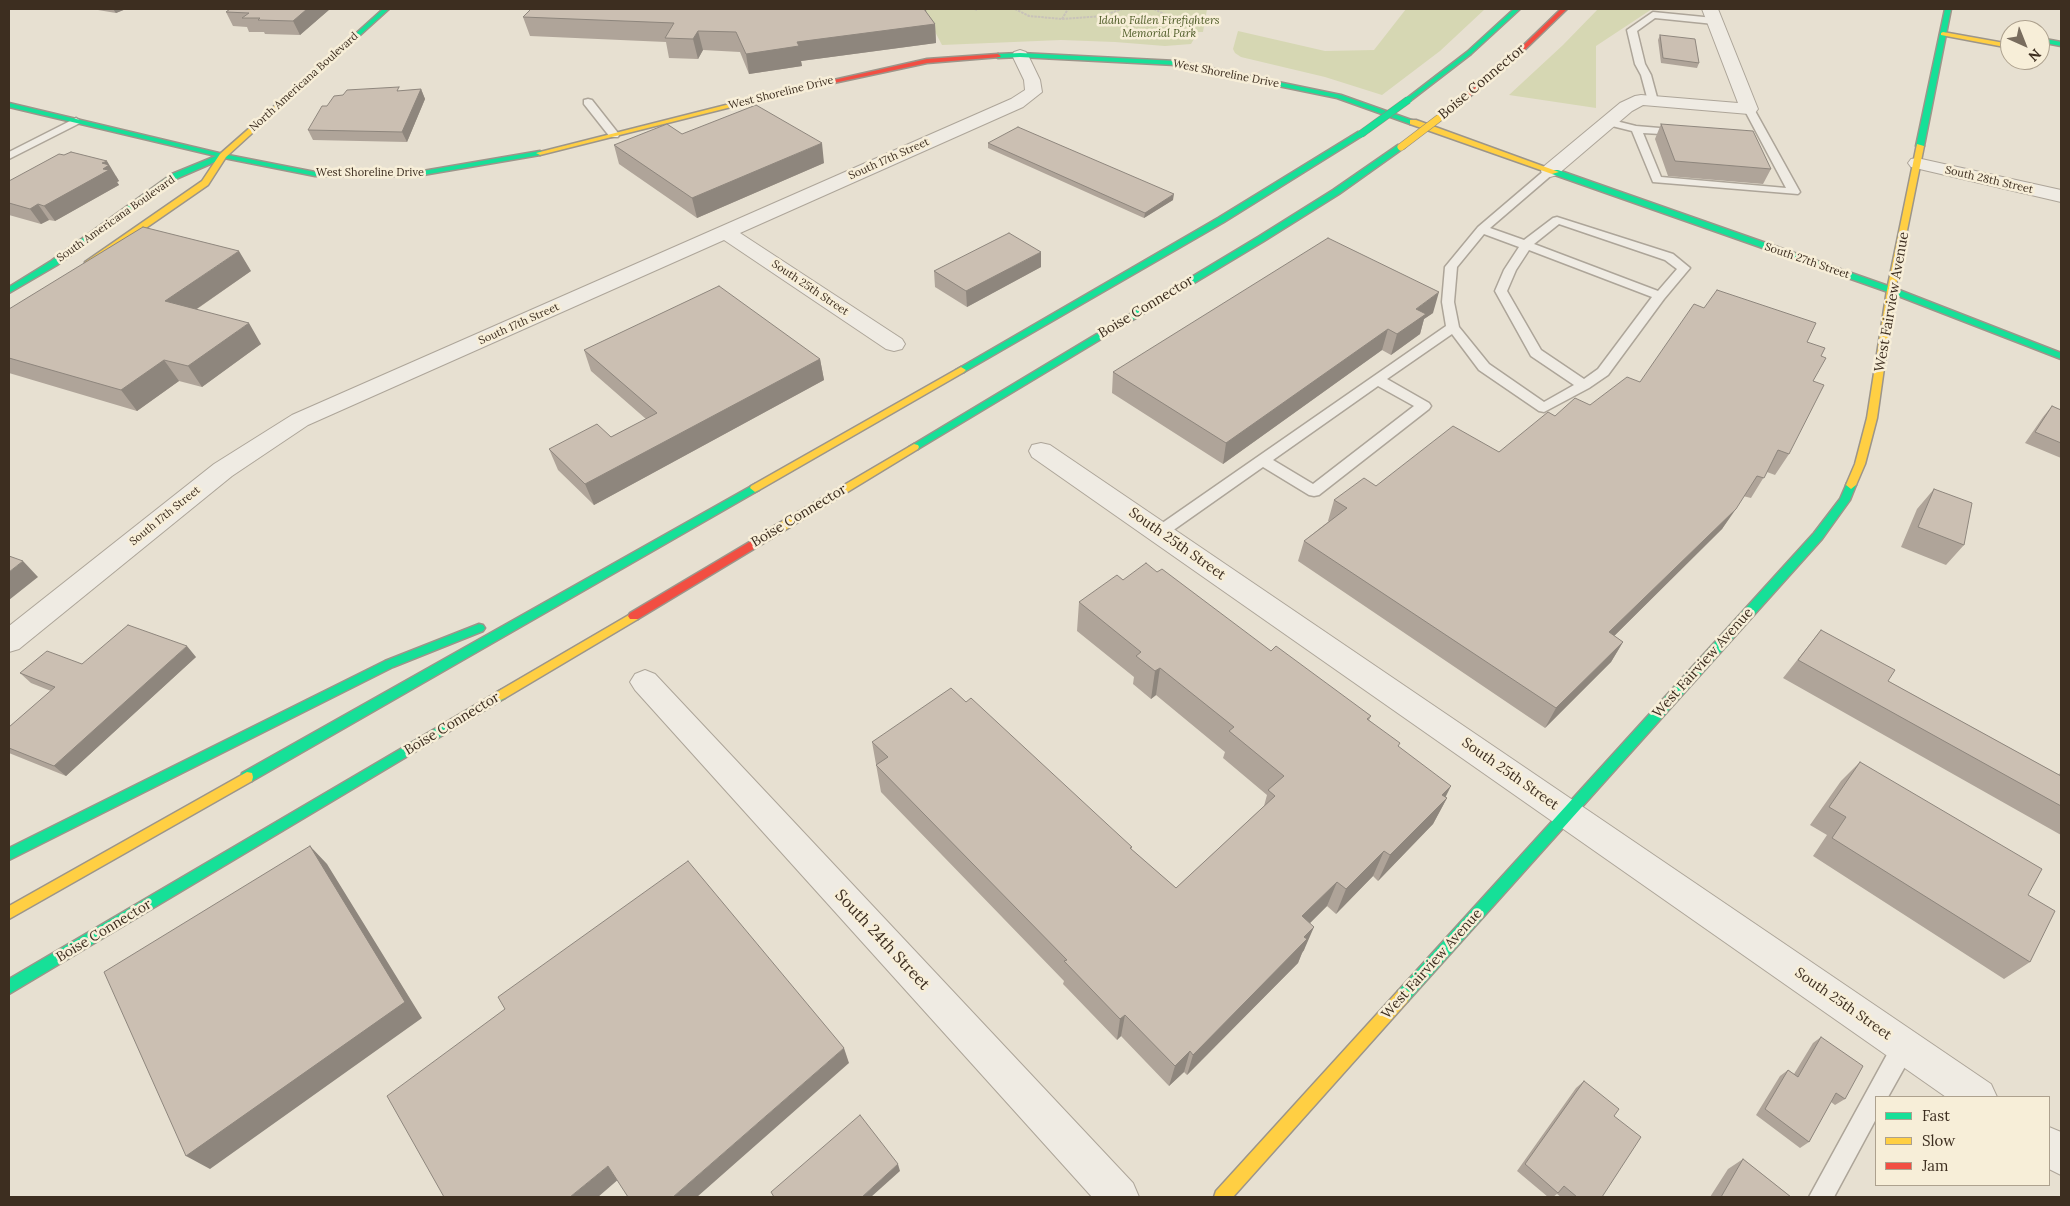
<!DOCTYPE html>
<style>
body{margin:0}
#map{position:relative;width:2070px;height:1206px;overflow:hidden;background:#e7e0d1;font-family:Lora,serif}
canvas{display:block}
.frame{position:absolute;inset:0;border:10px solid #3d2e20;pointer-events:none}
.legend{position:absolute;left:1875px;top:1096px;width:175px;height:90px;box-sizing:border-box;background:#f7eed8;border:1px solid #ada18e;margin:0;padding:6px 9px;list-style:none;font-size:15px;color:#3d2e20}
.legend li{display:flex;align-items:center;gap:10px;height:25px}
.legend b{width:25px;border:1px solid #ada18e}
.north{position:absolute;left:2000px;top:20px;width:50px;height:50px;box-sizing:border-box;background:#f7eed8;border:1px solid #ada18e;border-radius:50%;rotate:136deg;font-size:14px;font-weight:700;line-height:20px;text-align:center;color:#3d2e20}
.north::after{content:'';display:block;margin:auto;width:18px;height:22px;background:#786c5e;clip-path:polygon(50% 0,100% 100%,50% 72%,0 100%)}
</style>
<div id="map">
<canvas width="2070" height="1206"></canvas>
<div class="frame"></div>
<ul class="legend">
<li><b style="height:6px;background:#16e098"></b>Fast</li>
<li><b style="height:6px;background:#ffcf43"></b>Slow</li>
<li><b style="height:6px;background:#f24e42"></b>Jam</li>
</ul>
<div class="north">N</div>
</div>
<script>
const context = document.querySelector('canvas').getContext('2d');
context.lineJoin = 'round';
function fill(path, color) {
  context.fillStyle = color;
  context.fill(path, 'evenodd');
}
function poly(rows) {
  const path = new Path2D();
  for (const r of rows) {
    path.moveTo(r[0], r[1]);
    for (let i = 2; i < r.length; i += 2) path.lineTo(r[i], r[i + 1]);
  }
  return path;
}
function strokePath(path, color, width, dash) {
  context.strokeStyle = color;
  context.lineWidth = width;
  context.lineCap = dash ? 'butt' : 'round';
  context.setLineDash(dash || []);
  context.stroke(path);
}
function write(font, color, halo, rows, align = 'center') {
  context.font = font + ' Lora,serif';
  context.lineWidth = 5;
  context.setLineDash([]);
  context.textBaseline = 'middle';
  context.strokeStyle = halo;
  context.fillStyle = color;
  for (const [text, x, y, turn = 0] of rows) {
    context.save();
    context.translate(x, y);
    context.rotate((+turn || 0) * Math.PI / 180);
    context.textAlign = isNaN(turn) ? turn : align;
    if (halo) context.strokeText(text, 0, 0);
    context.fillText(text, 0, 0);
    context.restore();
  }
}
fill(poly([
 [923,9,1167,9,1168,10,1207,9,1203,32,1198,32,1191,44,1165,46,1115,42,1061,40,942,45],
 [1406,9,1485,9,1440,51,1382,95,1325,77,1241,57,1235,53,1233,49,1238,31,1325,51,1374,50],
 [1598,9,1652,9,1596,46,1596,108,1509,95,1563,45]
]), '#d6d7b3');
const lane = poly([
 [1653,12,1714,18,1719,21,1714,24,1655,18,1637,31,1645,64,1651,75,1658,101,1653,104,1648,101,1641,75,1635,64,1627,30,1653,12],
 [588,99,592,100,618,133,619,135,618,137,610,137,584,104,584,100,588,99],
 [1749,106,1754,109,1800,192,1798,194,1653,182,1632,131,1604,124,1603,122,1608,119,1636,126,1683,130,1684,132,1683,134,1679,135,1643,133,1661,177,1786,188,1744,109,1749,106],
 [76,118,81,121,80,123,9,159,9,152,76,118],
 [1550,168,1555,171,1554,173,1490,228,1524,240,1553,218,1557,217,1673,254,1690,268,1664,299,1608,375,1589,388,1544,412,1539,411,1479,370,1452,334,1387,379,1429,403,1431,406,1429,409,1319,495,1314,496,1309,495,1263,467,1165,536,1160,537,1155,536,1152,532,1155,528,1446,326,1442,302,1445,267,1478,227,1546,169,1550,168],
 [1559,224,1665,260,1677,269,1658,291,1534,244,1559,224],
 [1484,234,1519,247,1504,270,1495,291,1531,356,1574,385,1544,402,1489,364,1459,327,1454,302,1457,267,1484,234],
 [1529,250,1652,297,1598,369,1584,379,1541,350,1507,291,1516,270,1529,250],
 [1378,386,1414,406,1313,484,1273,460,1378,386],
 [1904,1035,1912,1038,1915,1046,1912,1054,1888,1097,1876,1097,1876,1119,1834,1197,1809,1197,1896,1038,1904,1035]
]);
const street = poly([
 [1702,9,1718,9,1758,109,1755,113,1749,114,1643,105,1632,111,1557,175,1550,177,1543,175,1541,171,1543,167,1620,103,1635,96,1641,95,1738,103,1702,9],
 [1020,50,1026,52,1028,55,1040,80,1042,92,1023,107,740,233,902,339,905,344,902,349,894,351,886,349,724,240,308,425,232,476,19,649,9,652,9,626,214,464,292,415,1011,99,1025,90,1024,80,1012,55,1014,52,1020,50],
 [1917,158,2061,190,2061,202,1911,167,1908,163,1911,159,1917,158],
 [1041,443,1050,445,1991,1084,1997,1097,1946,1097,1032,457,1029,451,1032,445,1041,443],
 [645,670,655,674,1133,1183,1139,1197,1092,1197,635,690,630,682,635,674,645,670],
 [2049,1127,2061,1132,2061,1175,2049,1169,2049,1127]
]);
const fast = poly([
 [383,9,389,9,306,84,302,84,302,82,383,9],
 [1514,9,1520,9,1471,54,1410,101,1406,101,1406,99,1467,52,1514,9],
 [1945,9,1951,9,1924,146,1920,148,1916,146,1945,9],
 [2040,38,2061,42,2061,46,2040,42,2040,38],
 [1020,53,1176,61,1341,95,1417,122,1410,124,1337,98,1176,65,1020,57,998,58,995,56,998,54,1020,53],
 [9,103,223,154,315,172,417,172,540,151,544,153,540,155,417,176,315,176,224,158,178,178,57,265,9,293,9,287,51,261,172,174,216,156,9,107,9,103],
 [1358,132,1365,134,1224,222,964,372,961,373,956,370,1218,218,1358,132],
 [1398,145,1405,147,1339,194,1264,241,918,449,914,450,909,447,1258,237,1333,190,1398,145],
 [1552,170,1558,170,1894,288,2061,353,2061,359,1888,292,1552,174,1552,170],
 [1851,481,1856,485,1850,500,1822,539,1408,1001,1403,1003,1398,1001,1396,996,1398,991,1814,533,1840,499,1847,483,1851,481],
 [755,484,760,488,759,490,252,781,247,782,242,781,241,777,242,773,755,484],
 [479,624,483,625,485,628,483,631,393,667,9,860,9,848,385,661,479,624],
 [501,690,505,692,507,695,505,698,9,994,9,979,501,690]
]);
const slow = poly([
 [1943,32,2010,44,2010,48,1941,35,1941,33,1943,32],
 [302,82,307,83,226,157,208,185,91,266,85,266,85,262,202,181,220,154,302,82],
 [801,86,804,88,803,89,540,155,536,153,801,86],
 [1410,120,1416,120,1559,172,1552,174,1410,124,1410,120],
 [1917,144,1924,146,1895,290,1877,418,1865,464,1856,485,1851,489,1846,485,1855,464,1867,418,1887,290,1917,144],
 [961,367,966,370,964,372,759,490,755,492,750,488,751,486,961,367],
 [914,444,918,445,919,447,918,449,772,538,764,538,763,535,764,532,914,444],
 [634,612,638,613,640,616,638,619,505,698,501,700,497,698,495,695,497,692,634,612],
 [247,772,252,773,253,777,252,781,9,919,9,906,247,772],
 [1403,989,1408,991,1410,996,1408,1001,1233,1197,1214,1197,1216,1191,1398,991,1403,989]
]);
const jam = poly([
 [1561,9,1567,9,1509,65,1449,113,1445,113,1445,111,1505,63,1561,9],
 [998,54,1001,56,1000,57,927,63,801,90,798,88,927,59,998,54],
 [768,531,773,535,772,538,638,619,630,619,628,616,630,613,768,531]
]);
strokePath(lane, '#ada599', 3);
strokePath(street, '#ada599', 2);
strokePath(fast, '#9c958a', 3);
strokePath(slow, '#9c958a', 3);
strokePath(jam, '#9c958a', 3);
strokePath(poly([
 [975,9,977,10],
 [1015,9,1029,16,1062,19,1102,16,1122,9],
 [1154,9,1181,22],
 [1062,19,1068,9]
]), '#c8c2b9', 2, [2.5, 1]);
fill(lane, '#efebe3');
fill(street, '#efebe3');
fill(fast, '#16e098');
fill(slow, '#ffcf43');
fill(jam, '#f24e42');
const fastBridge = poly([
 [1361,134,1408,100]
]);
const slowBridge = poly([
 [1401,147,1447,112]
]);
strokePath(fastBridge, '#928b80', 8, []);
strokePath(slowBridge, '#928b80', 8, []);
strokePath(fastBridge, '#16e098', 7);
strokePath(slowBridge, '#ffcf43', 7);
fill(poly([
 [92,9,126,9,116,13],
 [230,9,330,9,300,35,265,34,264,32,249,32,247,27,233,26,226,12],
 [926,12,935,24,936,43,801,61,802,66,749,74,740,52,703,50,698,59,669,58,666,42,530,36,523,17],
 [1660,35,1699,63,1697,68,1661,63,1658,40],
 [421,89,425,99,407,142,313,140,308,130,327,106,401,91],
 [1661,124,1771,169,1763,184,1668,176,1655,139],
 [682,134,824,163,697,218,619,164,614,145],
 [988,143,1173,200,1144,218,988,148],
 [116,176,119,181,117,182,119,185,55,221,49,220,41,224,9,215,9,181],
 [1041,267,967,307,935,287,934,271],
 [251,271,197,309,261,344,202,387,179,381,137,411,9,373,9,309],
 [1433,313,1424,319,1420,334,1391,355,1382,350,1223,464,1112,393,1113,372],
 [1807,342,1821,356,1789,454,1775,475,1767,472,1751,498,1743,496,1722,529,1614,636,1623,642,1611,662,1545,728,1298,561,1304,541,1329,521,1328,521,1334,500,1376,486,1499,452,1555,416,1590,405,1640,382],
 [584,350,820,359,824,380,594,505,558,470,549,449,611,437,646,419,591,371],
 [2052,406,2061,410,2061,458,2025,443,2043,417],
 [1934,489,1964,545,1946,565,1901,547,1917,509],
 [1157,572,1271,651,1371,716,1369,720,1399,747,1447,798,1433,824,1378,881,1373,876,1336,914,1327,906,1310,923,1304,950,1302,953,1298,963,1187,1075,1184,1072,1169,1086,1121,1036,1117,1040,1063,984,1064,981,881,792,872,742,1132,847,1131,849,1176,888,1264,806,1267,795,1223,758,1225,752,1156,695,1151,699,1133,684,1134,677,1077,631,1079,602,1123,580],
 [1821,630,1888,681,2059,775,2061,770,2061,835,1783,678],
 [196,657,66,776,9,753,9,727,51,691,31,683,20,673,82,664],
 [1860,762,2028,895,2030,962,2004,979,1813,856,1827,835,1810,825,1841,781],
 [1821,1037,1845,1099,1835,1105,1831,1102,1809,1142,1800,1148,1756,1115,1780,1076,1788,1070,1794,1074,1813,1043],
 [1584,1081,1614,1116,1602,1197,1561,1197,1557,1194,1553,1197,1548,1197,1517,1171,1576,1088],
 [1743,1159,1791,1197,1710,1197,1728,1169]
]), '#afa499');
fill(poly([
 [113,9,126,9,116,13],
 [307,9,330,9,300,35,293,21],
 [924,9,926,9,927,25,935,24,936,43,801,61,802,66,749,74,746,54,797,42],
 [698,31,703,50,698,59,693,39],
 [421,89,425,99,407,142,402,132],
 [822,143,824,163,697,218,692,198],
 [107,161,119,181,117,182,119,185,55,221,44,206,103,169,102,163],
 [1174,194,1173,200,1144,218,1145,213],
 [38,204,49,220,41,224,30,209],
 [239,251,251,271,179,321,165,301],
 [1041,252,1041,267,967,307,966,291],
 [1439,292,1433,313,1424,319,1420,334,1391,355,1397,334,1416,309],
 [249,323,261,344,202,387,188,366],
 [1388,329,1382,350,1223,464,1226,443],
 [820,359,824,380,594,505,585,484],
 [164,360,179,381,137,411,121,390],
 [1736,509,1722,529,1597,653,1609,632],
 [23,561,38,577,9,600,9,572],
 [1623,642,1611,662,1545,728,1556,708],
 [187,646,196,657,66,776,54,766],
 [1160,668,1156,695,1151,699,1155,671],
 [1451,786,1444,800,1447,798,1433,824,1378,881,1390,855,1442,795],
 [310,846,327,864,422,1018,210,1169,186,1156],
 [1384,851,1373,876,1336,914,1346,889],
 [1337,882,1327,906,1293,940,1302,916],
 [1314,927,1304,950,1302,953,1298,963,1187,1075,1193,1055],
 [1125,1015,1121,1036,1117,1040,1120,1019],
 [844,1048,849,1063,697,1197,673,1197],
 [1190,1051,1184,1072,1169,1086,1175,1066],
 [898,1164,900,1171,871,1197,862,1197],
 [608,1166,620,1178,598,1197,570,1197]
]), '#8e867d');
const building = poly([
 [230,9,307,9,293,21,258,20,260,18,242,18,249,13,226,12,230,9],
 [531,9,924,9,935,24,797,42,799,46,746,54,736,32,698,31,693,39,665,38,674,23,523,17,531,9],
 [1660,35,1695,39,1699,63,1663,58,1660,35],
 [399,87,397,91,421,89,402,132,308,130,322,106,327,106,334,96,343,95,347,90,399,87],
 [756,105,822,143,692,198,614,145,667,124,682,134,756,105],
 [1661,124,1753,131,1771,169,1675,161,1661,124],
 [1018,127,1174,194,1145,213,988,143,1018,127],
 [71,152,107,161,102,163,109,165,103,169,109,170,44,206,38,204,30,209,9,203,9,181,59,154,64,155,71,152],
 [143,227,239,251,165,301,249,323,188,366,164,360,121,390,9,358,9,309,143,227],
 [1009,233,1041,252,966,291,934,271,1009,233],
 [1328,238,1439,292,1416,309,1426,314,1397,334,1388,329,1226,443,1113,372,1328,238],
 [719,286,820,359,585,484,549,449,597,424,611,437,657,413,584,350,719,286],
 [1717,290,1816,323,1807,342,1825,348,1821,356,1826,358,1813,381,1824,385,1789,454,1778,450,1764,478,1757,476,1736,509,1609,632,1623,642,1556,708,1304,541,1347,508,1334,500,1364,478,1376,486,1453,426,1499,452,1548,412,1555,416,1575,398,1590,405,1627,377,1640,382,1694,304,1704,308,1717,290],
 [2052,406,2061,410,2061,443,2035,432,2052,406],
 [1934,489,1972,503,1964,545,1918,527,1934,489],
 [9,556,23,561,9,572,9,556],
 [1146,563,1157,572,1162,569,1271,651,1276,646,1371,716,1367,719,1400,743,1398,746,1451,786,1442,795,1447,798,1390,855,1384,851,1346,889,1337,882,1302,916,1314,927,1304,937,1307,939,1193,1055,1190,1051,1175,1066,1125,1015,1120,1019,1064,961,1067,960,876,765,888,757,872,742,951,688,966,702,971,698,1107,824,1132,847,1130,848,1176,888,1275,796,1268,790,1284,776,1229,731,1234,727,1160,668,1155,671,1136,656,1141,652,1079,602,1117,575,1123,580,1146,563],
 [128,625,187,646,54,766,9,748,9,727,55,687,20,673,47,651,82,664,128,625],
 [1821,630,1895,670,1888,681,2061,776,2061,806,1798,660,1821,630],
 [1860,762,2042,869,2028,895,2055,911,2030,962,1832,838,1846,817,1829,807,1860,762],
 [310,846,405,1002,186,1156,104,972,310,846],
 [688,861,844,1048,673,1197,628,1197,608,1166,570,1197,444,1197,387,1096,505,1009,498,997,688,861],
 [1821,1037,1863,1066,1845,1099,1836,1093,1809,1142,1765,1109,1788,1070,1798,1077,1821,1037],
 [1584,1081,1619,1109,1614,1116,1641,1137,1602,1197,1577,1197,1564,1186,1558,1193,1525,1164,1584,1081],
 [860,1115,898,1164,862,1197,774,1197,771,1192,860,1115],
 [1743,1159,1791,1197,1721,1197,1743,1159]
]);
fill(building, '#cbbfb2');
strokePath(building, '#8e867d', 1);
write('italic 11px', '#4d5a26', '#f7eed8', [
 ["Idaho Fallen Firefighters",1159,21],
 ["Memorial Park",1159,34]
]);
write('11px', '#3d2e20', '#f7eed8', [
 ["West Shoreline Drive",1226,74,11],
 ["North Americana Boulevard",304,82,-42],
 ["West Shoreline Drive",781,93,-14],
 ["South 17th Street",889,159,-24],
 ["West Shoreline Drive",370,173],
 ["South 28th Street",1989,180,13],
 ["South Americana Boulevard",116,219,-35],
 ["South 27th Street",1807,261,19],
 ["South 25th Street",810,288,34],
 ["South 17th Street",519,324,-24],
 ["South 17th Street",165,516,-39]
]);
write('14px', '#3d2e20', '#f7eed8', [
 ["Boise Connector",1482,82,-40],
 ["West Fairview Avenue",1892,302,-80],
 ["Boise Connector",1146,307,-31],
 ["Boise Connector",799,516,-31],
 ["South 25th Street",1177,544,35],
 ["West Fairview Avenue",1703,663,-48],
 ["Boise Connector",452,724,-31],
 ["South 25th Street",1510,774,35],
 ["Boise Connector",104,931,-31],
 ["West Fairview Avenue",1432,964,-48],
 ["South 25th Street",1843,1004,35]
]);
write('16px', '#3d2e20', '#f7eed8', [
 ["South 24th Street",882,940,47]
]);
</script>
